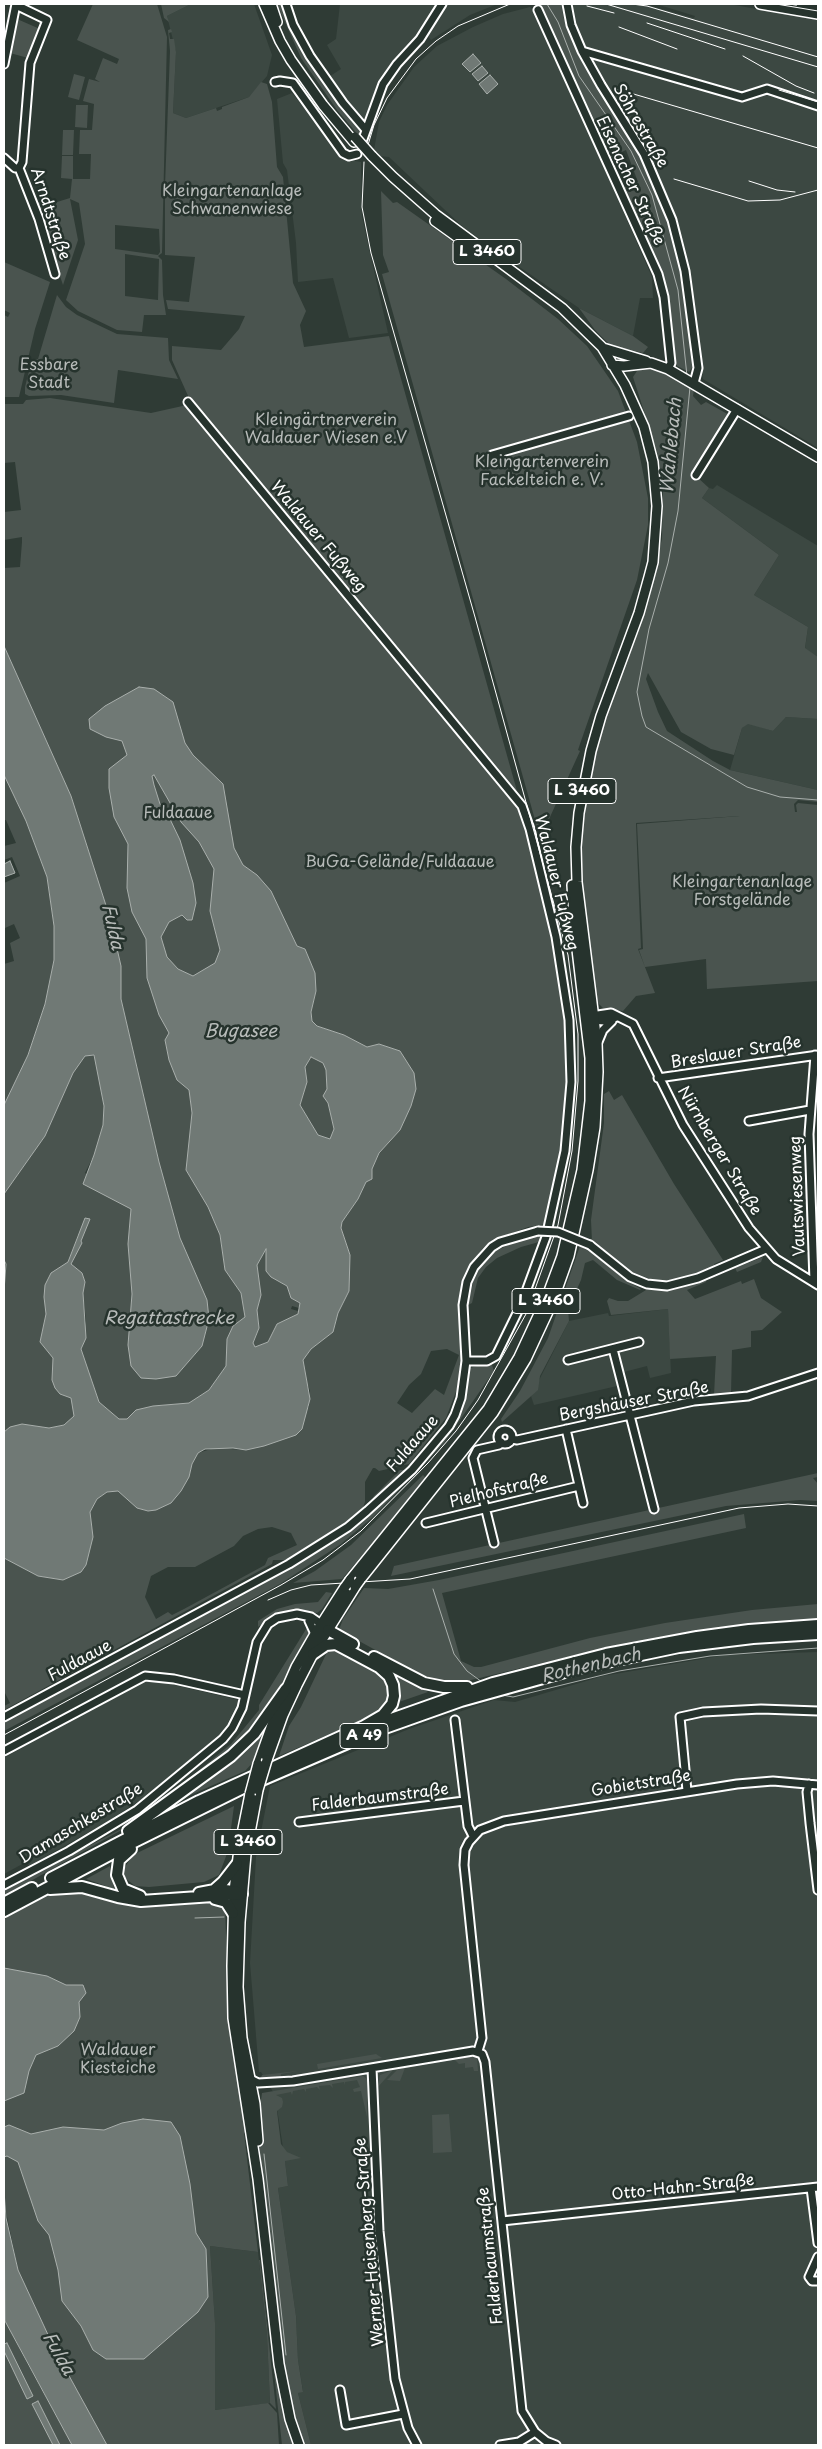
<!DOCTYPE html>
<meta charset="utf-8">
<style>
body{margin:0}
#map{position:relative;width:822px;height:2449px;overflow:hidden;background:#2f3b35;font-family:"Playpen Sans",sans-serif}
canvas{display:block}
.frame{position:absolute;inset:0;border:5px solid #fff;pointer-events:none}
</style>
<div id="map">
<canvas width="822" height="2449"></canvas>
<div class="frame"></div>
</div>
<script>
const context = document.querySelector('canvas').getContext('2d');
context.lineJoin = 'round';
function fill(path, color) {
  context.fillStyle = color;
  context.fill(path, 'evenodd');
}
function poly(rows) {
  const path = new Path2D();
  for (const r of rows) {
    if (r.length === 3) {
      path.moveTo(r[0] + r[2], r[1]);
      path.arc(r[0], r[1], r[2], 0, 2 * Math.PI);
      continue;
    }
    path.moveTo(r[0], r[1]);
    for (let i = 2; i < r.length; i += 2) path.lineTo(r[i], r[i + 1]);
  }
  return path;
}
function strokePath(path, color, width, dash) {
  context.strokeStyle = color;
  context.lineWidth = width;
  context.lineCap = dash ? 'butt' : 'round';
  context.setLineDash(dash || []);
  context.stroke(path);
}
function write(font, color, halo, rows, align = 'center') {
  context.font = font + ' "Playpen Sans",sans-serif';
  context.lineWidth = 5;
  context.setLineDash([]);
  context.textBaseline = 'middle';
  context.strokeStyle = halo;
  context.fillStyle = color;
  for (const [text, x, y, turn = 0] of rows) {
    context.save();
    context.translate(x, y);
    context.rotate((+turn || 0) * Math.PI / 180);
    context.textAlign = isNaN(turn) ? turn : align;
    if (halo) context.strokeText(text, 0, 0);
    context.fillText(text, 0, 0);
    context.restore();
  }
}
fill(poly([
 [191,4,254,4,272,55,267,76,249,97,186,118,173,113,176,52,167,16],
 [340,4,438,4,419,38,386,74,377,88,364,120,361,120,327,78,341,69,327,45,336,39],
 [446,4,495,4,495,5,470,15,431,40,427,35],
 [572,4,643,4,694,18,695,16,656,4,729,4,818,20,818,448,703,379,689,275,646,153,582,41,573,19],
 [530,7,536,12,652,277,653,298,640,298,633,336,579,308,492,248,463,227,389,157,379,156,374,150,379,122,387,105,414,67,437,46,473,27,503,14],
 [292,93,345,159,361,162,362,217,388,333,349,338,333,278,298,282,296,243,287,170,283,163,277,99],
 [717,485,818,546,818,657,805,649,808,627,754,595,779,555,702,498,709,488,713,489],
 [786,717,818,719,818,790,730,770,742,728,748,723,773,731],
 [668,1309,671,1373,650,1378,647,1366,624,1372,626,1384,534,1405,531,1396,569,1321,608,1313,609,1316],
 [818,1652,818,2445,311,2445,298,2393,303,2391,298,2360,296,2316,278,2188,288,2186,285,2161,275,2095,261,2072,259,2072,250,1963,256,1857,270,1786,409,1729,494,1700,515,1702,603,1676,725,1655],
 [153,1680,239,1700,234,1717,222,1735,159,1788,105,1823,29,1866,26,1862,4,1874,4,1758,142,1681],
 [210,2246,258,2252,267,2335,270,2403,215,2410,215,2323]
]), '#3c4842');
fill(poly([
 [93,4,157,4,167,37,162,253,158,256,162,260,163,295,166,315,144,315,142,332,117,330,78,311,66,300,85,244,79,203,70,199,78,240,63,285,36,206,37,202,57,202,70,198,72,179,61,178,62,156,73,156,73,179,90,179,91,154,79,154,80,130,92,130,94,104,83,101,89,79,100,82,95,79,103,58,117,64,119,59,77,40],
 [115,225,159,229,160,252,158,255,115,249],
 [125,254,159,259,158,300,125,296],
 [161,4,191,4,167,16,169,22,164,18],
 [277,4,281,4,307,58,361,130,359,136,337,110,301,58],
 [537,4,561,4,564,19,579,54,644,161,669,219,683,271,694,365,689,372,677,366,675,356,673,354,662,273,623,188,638,182,626,150,609,158],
 [17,19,40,29,28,58,10,53],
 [171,29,172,32,169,33,170,39,174,39,176,52,173,113,186,118,216,108,217,111,222,109,222,107,249,97,261,82,267,84,272,102,277,167,283,177,293,283,306,311,300,325,304,347,389,336,517,791,189,398,172,360,172,346,221,350,239,329,245,316,168,309,166,300,189,302,195,257,165,255,165,197,167,194,180,195,180,192,168,189,165,186,170,51,168,30],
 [74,74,85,77,79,100,68,97],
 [76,105,88,105,87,128,75,127],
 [63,130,74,130,73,155,62,155],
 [381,191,393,203,397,202,506,279,558,319,587,346,618,391,637,442,648,498,648,525,637,580,580,744,578,750,580,751,545,828,537,827,382,274,389,272,383,255],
 [4,262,50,282,35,329,19,397,4,397,4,315,8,317,10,313,4,310],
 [57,295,66,307,77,315,117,334,168,338,169,360,178,379,118,370,114,403,61,395,29,396,25,394,25,387,32,359,38,359],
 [579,308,633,336,648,347,643,353,610,345,595,330],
 [646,368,657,369,680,379,694,390,693,396,701,405,706,402,731,416,696,476,709,488,702,498,779,555,754,595,808,627,805,648,818,657,818,719,786,717,773,731,748,724,742,728,734,755,711,749,681,732,648,673,646,679,658,712,667,731,713,761,730,770,818,790,818,802,798,800,794,804,795,812,797,812,796,805,798,803,818,805,818,981,707,989,706,959,645,967,639,950,643,949,637,824,740,816,636,823,641,948,638,949,655,993,636,996,623,1011,603,1008,596,1001,580,873,581,823,585,789,603,718,648,597,662,539,663,483,657,452,633,377,637,371],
 [50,398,151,413,187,405,522,809,535,868,555,938,567,1020,568,1082,563,1149,546,1224,528,1227,493,1240,483,1248,468,1269,460,1292,459,1311,462,1355,457,1389,446,1418,409,1464,379,1471,375,1468,373,1468,365,1482,365,1502,362,1510,324,1538,287,1560,273,1560,272,1564,4,1710,4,1706,10,1703,4,1691,4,1558,38,1576,62,1580,86,1565,93,1537,90,1512,97,1499,107,1492,118,1491,137,1508,148,1511,156,1510,189,1477,192,1464,198,1453,214,1448,246,1450,309,1407,310,1391,305,1377,303,1360,311,1349,333,1332,338,1313,349,1291,350,1255,341,1228,342,1222,358,1199,379,1153,400,1130,379,1044,367,1047,344,1035,317,1026,312,1021,311,1012,316,991,308,956,305,949,297,946,288,927,169,1033,177,1080,189,1090,192,1113,186,1170,208,1207,220,1235,225,1270,241,1293,245,1317,233,1326,227,1339,226,1366,209,1390,189,1403,153,1406,137,1410,128,1419,119,1419,99,1402,81,1349,86,1321,83,1293,85,1282,82,1273,71,1264,82,1243,78,1235,68,1262,58,1269,44,1297,46,1314,40,1342,53,1358,52,1380,60,1394,71,1398,75,1416,64,1425,49,1428,22,1424,10,1427,4,1432,4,1194,45,1136,73,1073,85,1056,89,1054,96,1057,104,1106,103,1125,94,1155,85,1173,131,1209,128,1244,132,1294,128,1345,176,1376,202,1346,209,1319,180,1238,159,1162,121,999,121,966,110,918,71,796,4,646,4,568,20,567,22,542,22,537,4,540,4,512,21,510,15,462,4,463,4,404,23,404,26,400],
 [447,1349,459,1355,444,1395,435,1389,412,1413,397,1403,409,1385,421,1374,431,1351],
 [272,1527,291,1533,297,1545,268,1558,265,1565,184,1609,172,1615,168,1612,156,1619,145,1597,151,1576,168,1567,195,1567,234,1546,243,1536,258,1529],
 [4,775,26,821,47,877,54,926,54,960,45,1004,28,1055,4,1105,4,964,14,961,10,943,20,938,14,924,5,928,4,926,4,883,20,876,12,857,4,860,4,846,16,843,6,820,4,820],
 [311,1057,323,1063,326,1070,328,1103,334,1129,330,1139,318,1136,300,1105,307,1082,305,1067],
 [609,1091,614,1100,622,1095,674,1184,723,1260,714,1264,716,1266,676,1280,656,1281,629,1271,592,1241,591,1220,604,1123,604,1094],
 [545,1236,539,1242,521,1247,497,1258,486,1267,478,1278,472,1303,468,1305,475,1274,491,1253,524,1238],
 [580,1246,590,1251,625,1280,641,1289,640,1290,617,1280,593,1260,585,1263,581,1280,568,1309,569,1321,540,1376,538,1390,502,1422,501,1419,520,1391,548,1338],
 [266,1249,271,1277,287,1286,291,1298,300,1303,299,1308,292,1306,291,1309,298,1311,298,1314,277,1324,268,1342,255,1347,253,1343,259,1329,257,1310,261,1295,257,1265],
 [763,1257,761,1262,737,1272,735,1268],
 [706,1279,706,1282,687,1290,695,1299,741,1281,742,1284,754,1279,761,1298,782,1312,762,1330,751,1331,751,1347,732,1350,731,1394,714,1395,716,1356,670,1359,668,1309,611,1315,607,1301,609,1298,618,1301,628,1301,646,1290,673,1290],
 [491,1362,494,1371,444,1443,373,1517,341,1544,280,1584,4,1731,4,1719,327,1544,438,1444,465,1389,470,1368],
 [400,1470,407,1470,368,1507,374,1496],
 [818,1473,818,1477,813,1478,818,1484,818,1501,800,1500,726,1506,391,1576,394,1566],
 [423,1475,427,1479,342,1579,293,1583,315,1571,351,1545],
 [744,1514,746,1528,442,1593,461,1661,474,1667,481,1667,590,1638,665,1623,752,1610,818,1604,818,1621,679,1634,580,1654,467,1681,446,1682,419,1674,339,1630,343,1619,364,1588,388,1589,439,1580],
 [326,1592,332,1593,322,1609,317,1613,292,1610,269,1619,258,1627,258,1621,277,1609,295,1604,318,1602],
 [308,1626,309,1632,279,1693,242,1743,143,1818,4,1896,4,1890,125,1827,159,1803,231,1744,259,1710,259,1705],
 [328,1650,342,1651,383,1675,389,1690,387,1705,376,1714,279,1756,289,1726,301,1707],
 [386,1668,410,1682,428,1692,399,1702,398,1684],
 [268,1722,257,1758,245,1771,177,1801],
 [234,1806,228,1851,219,1875,204,1882,149,1887,135,1886,125,1878,125,1867,133,1855],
 [110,1866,114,1889,86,1879],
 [75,1889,118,1902,158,1906,209,1903,225,1904,229,2029,237,2079,242,2092,247,2131,244,2133,258,2252,210,2246,215,2323,215,2410,268,2403,277,2413,279,2445,107,2445,56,2352,18,2270,4,2202,4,1919,44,1896,54,1892],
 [376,2054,382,2058,318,2069,317,2064],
 [474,2056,477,2057,478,2071,474,2071,473,2067,465,2068,465,2063,459,2064,455,2060],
 [405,2068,400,2081,387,2080,397,2070],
 [393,2070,378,2087,380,2075],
 [298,2071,281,2074,281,2078,260,2080,262,2075],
 [363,2076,367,2079,367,2117,361,2091,354,2092,353,2089,360,2087,357,2080,345,2082,345,2085,344,2082,332,2084,333,2088,330,2085,319,2086,320,2090,317,2087,306,2089,306,2092,304,2089,293,2091,292,2095,291,2092,276,2095,282,2098,283,2102,282,2107,277,2111,281,2144,287,2152,301,2158,285,2161,288,2186,278,2188,296,2316,298,2360,303,2392,298,2393,311,2445,302,2445,298,2435,300,2433,299,2430,297,2431,284,2379,261,2178,258,2103,261,2100,262,2093],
 [449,2114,452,2152,433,2153,432,2115],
 [259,2260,260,2260,276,2409,270,2403,267,2335],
 [262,2263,265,2267,296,2445,282,2445],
 [4,2319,27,2363,72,2445,4,2445]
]), '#4a544f');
const water = poly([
 [473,54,481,63,470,72,462,64,473,54],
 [482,66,488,73,478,81,472,74,482,66],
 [490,75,498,84,487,94,479,84,490,75],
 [4,646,71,796,110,918,121,966,121,999,159,1162,180,1238,207,1300,209,1319,202,1346,176,1376,156,1379,141,1378,131,1366,128,1345,132,1294,128,1244,131,1209,83,1184,94,1155,103,1125,104,1106,94,1055,85,1056,73,1073,45,1136,4,1194,4,1105,28,1055,45,1004,54,960,54,926,47,877,26,821,4,775,4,646],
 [139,687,154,689,173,702,185,743,193,755,223,784,234,848,243,865,257,875,271,891,297,946,305,949,315,973,316,991,311,1012,312,1021,317,1026,344,1035,367,1047,379,1044,400,1051,414,1073,416,1089,411,1106,400,1130,379,1153,372,1169,372,1179,366,1182,358,1199,342,1222,341,1228,350,1255,349,1291,338,1313,333,1332,311,1349,303,1360,310,1399,302,1429,296,1435,264,1446,246,1450,233,1448,205,1449,198,1453,192,1464,189,1477,181,1491,171,1503,156,1510,148,1511,137,1508,118,1491,107,1492,97,1499,90,1512,93,1537,86,1565,81,1572,63,1580,38,1576,4,1558,4,1432,10,1427,22,1424,49,1428,64,1425,74,1416,71,1398,60,1394,55,1388,52,1380,53,1358,40,1342,46,1314,44,1297,45,1285,51,1273,68,1262,85,1218,90,1219,81,1241,82,1243,71,1264,82,1273,85,1282,83,1293,86,1338,81,1349,99,1402,119,1419,127,1419,136,1410,153,1406,189,1403,209,1390,226,1366,227,1339,233,1326,245,1317,241,1293,225,1270,220,1235,208,1207,186,1170,192,1113,189,1090,177,1080,169,1060,165,1040,169,1033,159,1015,147,978,146,939,132,912,127,888,128,844,114,817,109,788,109,769,127,755,122,741,106,737,90,729,89,719,105,706,139,687],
 [154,775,181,822,199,842,214,869,210,911,220,950,215,963,193,976,178,969,167,957,161,937,169,922,182,915,187,920,192,920,196,903,193,883,180,840,168,815,160,804,154,785,152,776,154,775],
 [311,1057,323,1063,326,1070,327,1089,323,1096,328,1103,334,1129,330,1139,318,1135,300,1105,307,1082,305,1067,311,1057],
 [266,1249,266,1271,271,1277,287,1286,291,1298,300,1303,298,1314,277,1324,268,1342,255,1347,253,1343,259,1328,257,1310,261,1295,257,1265,266,1249],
 [10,861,15,873,4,877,4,864,10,861],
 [4,1968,47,1976,66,1985,83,1985,86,1993,79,2002,80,2017,74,2031,58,2046,36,2055,29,2071,24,2093,4,2101,4,1968],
 [143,2119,171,2122,180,2136,190,2184,196,2233,206,2249,208,2297,198,2312,144,2359,106,2359,93,2350,81,2326,62,2301,58,2270,49,2235,38,2221,18,2162,7,2156,4,2157,4,2127,9,2125,31,2134,63,2127,104,2130,122,2123,143,2119],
 [4,2191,6,2218,18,2270,56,2352,107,2445,72,2445,5,2321,4,2191],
 [7,2343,33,2396,27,2399,4,2351,4,2344,7,2343],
 [38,2401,60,2445,53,2445,32,2404,38,2401]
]);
fill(water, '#707975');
strokePath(water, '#a9afac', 1);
strokePath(poly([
 [547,4,558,22,579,76,631,151,652,195,678,290,687,376],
 [690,387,678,511,668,563,649,629,637,692,642,716,646,727,747,787,780,797,818,800],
 [4,1260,6,1264,4,1291],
 [433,1589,454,1654,467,1671,482,1682],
 [502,1695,513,1697,619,1671,710,1656,818,1648],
 [195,1918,224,1917],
 [264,2154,286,2355]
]), '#a9afac', 1);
const minor = poly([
 [286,4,293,25,310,56,343,103,366,130],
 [567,4,571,25,582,51,601,85,644,154,672,220,685,271,698,368,694,383],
 [16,5,47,20,30,63,22,162,19,168],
 [538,10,658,274,664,297,671,363,668,369],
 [582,51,742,97,767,89,818,106],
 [4,64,16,4],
 [275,82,280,81,293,83,343,153,349,156,357,154],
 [363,139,383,84,397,64,420,39,442,4],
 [4,158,15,168,19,168],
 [19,168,39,219,55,274],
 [188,402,522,806,530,829,556,937,569,1020,571,1082,565,1151,546,1237,521,1305,496,1356,487,1361,466,1361],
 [492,455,629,416],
 [696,475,737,409],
 [591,1016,611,1013,633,1024,683,1125,749,1228,776,1259,818,1285],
 [591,1020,605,1021,617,1017],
 [598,1042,603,1030,612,1021],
 [658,1078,818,1055],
 [749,1121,810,1110],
 [590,1245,630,1277,647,1284,667,1286,698,1278,766,1249],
 [814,1282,809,1134,815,1055],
 [613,1349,654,1509],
 [568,1360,639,1342],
 [566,1429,583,1503],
 [505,1437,7],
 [512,1439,517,1440,694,1401,748,1396,818,1373],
 [426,1523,579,1486],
 [494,1543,473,1458,477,1450,499,1445,501,1442],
 [309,1621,315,1634],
 [4,1717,289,1564,348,1527,367,1511,412,1470,449,1426,455,1415,461,1398,466,1361,463,1305,467,1282,474,1267,492,1247,500,1242,538,1231],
 [455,1720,468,1826,473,1836],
 [4,1751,145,1676,174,1679,245,1695],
 [809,1784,807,1792,810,1823,818,1890],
 [687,1791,680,1717,703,1712,761,1709,818,1711],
 [299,1822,464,1801],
 [4,1885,69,1851,137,1810,223,1739,232,1728,242,1708,257,1642,268,1624,277,1618,297,1614,311,1617,324,1626],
 [478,2051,482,2038,464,1865,465,1850,469,1842,480,1830,504,1821,737,1784,773,1781,818,1785],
 [372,2068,379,2231,395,2379,408,2428,417,2445],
 [250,2079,258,2083,293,2081,473,2051,482,2054,485,2062,522,2411,535,2432,546,2441,556,2445],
 [811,2188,818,2243],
 [502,2221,818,2187],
 [818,2257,809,2277,812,2281,818,2281],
 [340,2390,346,2425,403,2414],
 [500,2445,519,2442,535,2432]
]);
const major = poly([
 [264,4,280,41,291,60,323,105,354,142],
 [271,4,277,22],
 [760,4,818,14],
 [801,4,818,7],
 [435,221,467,244],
 [603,348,646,361],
 [612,365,624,366,651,363,668,369,818,457],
 [350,1580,488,1409,519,1357,546,1299,562,1256,582,1170,590,1101,590,1058,575,933,572,885],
 [360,1580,493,1413,526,1359,553,1301,569,1256,588,1170,595,1127,598,1072,597,1043,577,882,576,847,579,813,591,751,601,716,639,613,649,577,653,562,657,506,653,462,644,427,625,385,602,347,562,308,435,214,393,177,372,156],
 [267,1760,283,1715,297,1685,313,1654,355,1587],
 [258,1764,278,1708,296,1667,315,1634,345,1587],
 [258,1790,246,1854,240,1922,238,1987,242,2038,255,2104,258,2141],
 [250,1794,239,1849,234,1891,232,1966,233,2018,258,2179,279,2364,290,2419,299,2445]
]);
const highway = poly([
 [328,1630,353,1644],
 [374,1657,424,1683,444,1687,467,1687],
 [377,1724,493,1683,606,1654,697,1637,749,1630,818,1625],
 [128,1831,231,1756,254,1734,286,1689],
 [131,1849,119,1860,117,1875,123,1889,140,1896],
 [51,1878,199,1801,364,1726,383,1715,392,1704,394,1696,393,1685,389,1676,379,1667,336,1644,326,1645,313,1654],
 [50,1889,82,1887,118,1897,141,1901,242,1894],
 [214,1890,223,1882,237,1864],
 [199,1893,220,1889,237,1892],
 [215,1899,226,1902,233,1913],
 [4,1903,32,1888],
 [4,1911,130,1844,241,1789,371,1733,461,1701,579,1668,679,1647,753,1638,818,1634]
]);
strokePath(minor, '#fff', 11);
strokePath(major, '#fff', 12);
strokePath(highway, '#fff', 14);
strokePath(minor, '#26332d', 7);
strokePath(major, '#26332d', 9);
strokePath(highway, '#26332d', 10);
strokePath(poly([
 [776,4,818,11]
]), '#fff', 1);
strokePath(poly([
 [606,4,818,67],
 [632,4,647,6,818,57],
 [587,6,614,13],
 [647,23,725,49],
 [619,27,677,49],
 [743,56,796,86,814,93],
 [613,88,818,148],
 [779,90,818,102],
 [368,145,374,125,387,98,416,59,436,41,458,26,510,4],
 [674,179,748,201,780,200,818,190],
 [749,181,777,190,795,192],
 [268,1600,291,1590,311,1585,410,1579,739,1508,788,1504,818,1506],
 [4,1735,281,1585,323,1560,361,1531,428,1463,456,1431,478,1400,526,1314,558,1225,572,1151,578,1081,578,1034,568,955,475,617,371,253,362,207,364,162]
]), '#fff', 1);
const minorBridge = poly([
 [538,1231,558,1232,590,1245]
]);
const majorBridge = poly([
 [355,137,372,156],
 [345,1587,350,1580],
 [355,1587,360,1580],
 [258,1790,267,1760],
 [250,1794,258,1764]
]);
strokePath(minorBridge, '#fff', 11, []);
strokePath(majorBridge, '#fff', 12, []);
strokePath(minorBridge, '#26332d', 7);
strokePath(majorBridge, '#26332d', 9);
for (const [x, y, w] of [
 [487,252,68],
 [582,791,68],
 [546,1301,68],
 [364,1736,48],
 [248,1842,68]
]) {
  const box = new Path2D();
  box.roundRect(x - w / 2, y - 12.5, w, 25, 4);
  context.fillStyle = '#26332d';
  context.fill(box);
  strokePath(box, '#fff', 1);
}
write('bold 15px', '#fff', null, [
 ["L 3460",487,252],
 ["L 3460",582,791],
 ["L 3460",546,1301],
 ["A 49",364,1736],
 ["L 3460",248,1842]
]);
write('16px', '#fff', '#26332d', [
 ["Söhrestraße",640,126,60],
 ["Eisenacher Straße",630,181,65],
 ["Arndtstraße",50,214,72],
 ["Waldauer Fußweg",318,537,50],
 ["Waldauer Fußweg",556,883,76],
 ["Breslauer Straße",736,1053,-9],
 ["Nürnberger Straße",719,1151,59],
 ["Vautswiesenweg",798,1196,-92],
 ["Bergshäuser Straße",634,1402,-11],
 ["Fuldaaue",413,1444,-49],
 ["Pielhofstraße",499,1491,-14],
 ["Fuldaaue",80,1661,-28],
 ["Gobietstraße",641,1784,-9],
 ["Falderbaumstraße",380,1798,-7],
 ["Damaschkestraße",81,1824,-31],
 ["Otto-Hahn-Straße",683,2188,-6],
 ["Werner-Heisenberg-Straße",370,2242,-95],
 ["Falderbaumstraße",491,2256,-96]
]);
write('16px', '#b7bbb9', '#26332d', [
 ["Kleingartenanlage",232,192],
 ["Schwanenwiese",232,210],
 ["Essbare",49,366],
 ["Stadt",49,384],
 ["Kleingärtnerverein",326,421],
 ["Waldauer Wiesen e.V",326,439],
 ["Kleingartenverein",542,463],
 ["Fackelteich e. V.",542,481],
 ["Fuldaaue",178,814],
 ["BuGa-Gelände/Fuldaaue",400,863],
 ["Kleingartenanlage",742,883],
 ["Forstgelände",742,901],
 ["Waldauer",118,2051],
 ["Kiesteiche",118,2069]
]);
write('italic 18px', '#b8bcba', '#26332d', [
 ["Wahlebach",672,446,-85],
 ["Fulda",112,927,78],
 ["Bugasee",241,1032],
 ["Regattastrecke",169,1319],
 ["Rothenbach",591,1666,-13],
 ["Fulda",58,2354,61]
]);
</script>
